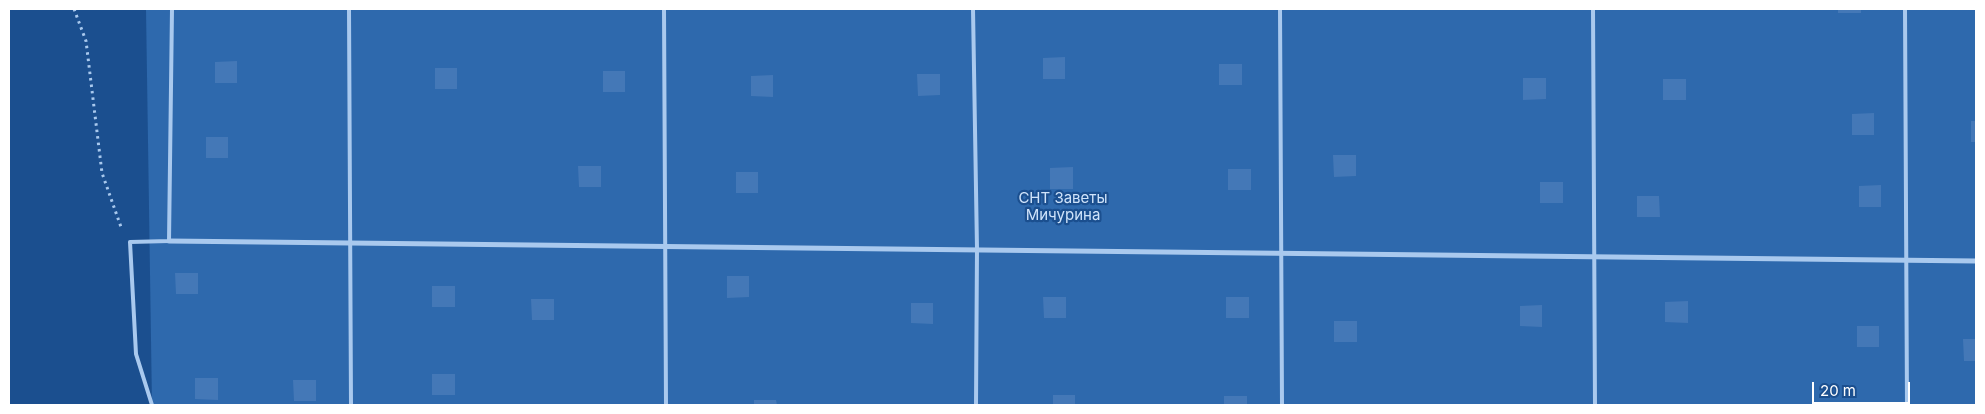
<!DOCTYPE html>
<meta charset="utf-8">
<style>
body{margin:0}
#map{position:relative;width:1985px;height:414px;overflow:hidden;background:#1b4f8f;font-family:Inter,sans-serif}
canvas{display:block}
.frame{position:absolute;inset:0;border:10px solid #fff;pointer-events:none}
.scale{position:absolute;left:1812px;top:382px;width:98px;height:22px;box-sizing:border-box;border:2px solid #fff;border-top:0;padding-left:6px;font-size:15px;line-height:18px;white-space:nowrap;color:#fff;-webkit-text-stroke:4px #1b4f8f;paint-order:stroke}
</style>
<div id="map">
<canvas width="1985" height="414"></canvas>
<div class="frame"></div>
<div class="scale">20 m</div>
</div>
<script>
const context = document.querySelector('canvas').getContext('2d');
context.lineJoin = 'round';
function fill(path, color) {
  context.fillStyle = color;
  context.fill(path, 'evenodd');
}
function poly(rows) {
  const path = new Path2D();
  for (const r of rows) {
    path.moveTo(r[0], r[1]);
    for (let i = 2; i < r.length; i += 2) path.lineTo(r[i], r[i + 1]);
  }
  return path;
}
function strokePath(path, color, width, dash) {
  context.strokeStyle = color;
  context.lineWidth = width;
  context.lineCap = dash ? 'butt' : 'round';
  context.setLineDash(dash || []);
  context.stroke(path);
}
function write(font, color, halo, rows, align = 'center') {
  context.font = font + ' Inter,sans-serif';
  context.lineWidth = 4.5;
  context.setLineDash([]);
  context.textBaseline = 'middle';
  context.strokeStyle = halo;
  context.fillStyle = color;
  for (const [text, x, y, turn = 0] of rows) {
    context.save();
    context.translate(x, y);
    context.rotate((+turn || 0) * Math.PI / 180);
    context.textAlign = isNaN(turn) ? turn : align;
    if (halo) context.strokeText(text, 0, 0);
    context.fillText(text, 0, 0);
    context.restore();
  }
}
fill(poly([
 [146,9,1976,9,1976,405,152,405]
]), '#2e69ad');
fill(poly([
 [1838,9,1861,9,1861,13,1838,13],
 [1065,57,1065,79,1043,79,1043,58],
 [237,61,237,83,215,83,215,62],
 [1219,64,1242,64,1242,85,1219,85],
 [435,68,457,68,457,89,435,89],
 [603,71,625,71,625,92,603,92],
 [917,74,940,74,940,95,918,96],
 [773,75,773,97,751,96,751,76],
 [1523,78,1546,78,1546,99,1523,100],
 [1663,79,1686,79,1686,100,1663,100],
 [1874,113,1874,135,1852,135,1852,114],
 [1971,121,1976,121,1976,142,1971,142],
 [206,137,228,137,228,158,206,158],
 [1333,155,1356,155,1356,176,1334,177],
 [578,166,601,166,601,187,579,187],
 [1073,167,1073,189,1050,189,1050,168],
 [1228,169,1251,169,1251,190,1228,190],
 [736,172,758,172,758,193,736,193],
 [1540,182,1563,182,1563,203,1540,203],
 [1881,185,1881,207,1859,207,1859,186],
 [1637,196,1659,196,1660,217,1637,217],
 [175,273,198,273,198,294,176,294],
 [727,276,749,276,749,297,727,298],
 [432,286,455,286,455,307,432,307],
 [1043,297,1066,297,1066,318,1044,318],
 [1226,297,1249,297,1249,318,1226,318],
 [531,299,554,299,554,320,532,320],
 [1688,301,1688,323,1665,322,1665,302],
 [911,303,933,303,933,324,911,323],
 [1542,305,1542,327,1520,326,1520,306],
 [1334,321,1357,321,1357,342,1334,342],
 [1857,326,1879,326,1879,347,1857,347],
 [1963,339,1976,339,1976,361,1964,361],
 [432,374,455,374,455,395,432,395],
 [195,378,218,378,218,400,195,399],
 [293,380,316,380,316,401,294,401],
 [1053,395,1075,395,1075,405,1053,405],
 [1224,396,1247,396,1247,405,1224,405],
 [754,400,776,400,777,405,754,405]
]), '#4478b7');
strokePath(poly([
 [74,9,86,41,102,173,121,227]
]), '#a9c9ee', 3, [2.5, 4]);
strokePath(poly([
 [349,9,351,405],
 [664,9,666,405],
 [973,9,977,249,976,405],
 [1280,9,1282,405],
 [1593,9,1595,405],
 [1905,9,1907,405],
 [152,405,136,354,130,242,169,241,172,9]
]), '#a9c9ee', 4);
strokePath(poly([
 [169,241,1976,261]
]), '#a9c9ee', 5);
write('15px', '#cfe3fa', '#1b4f8f', [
 ["СНТ Заветы",1063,198],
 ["Мичурина",1063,215]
]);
</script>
